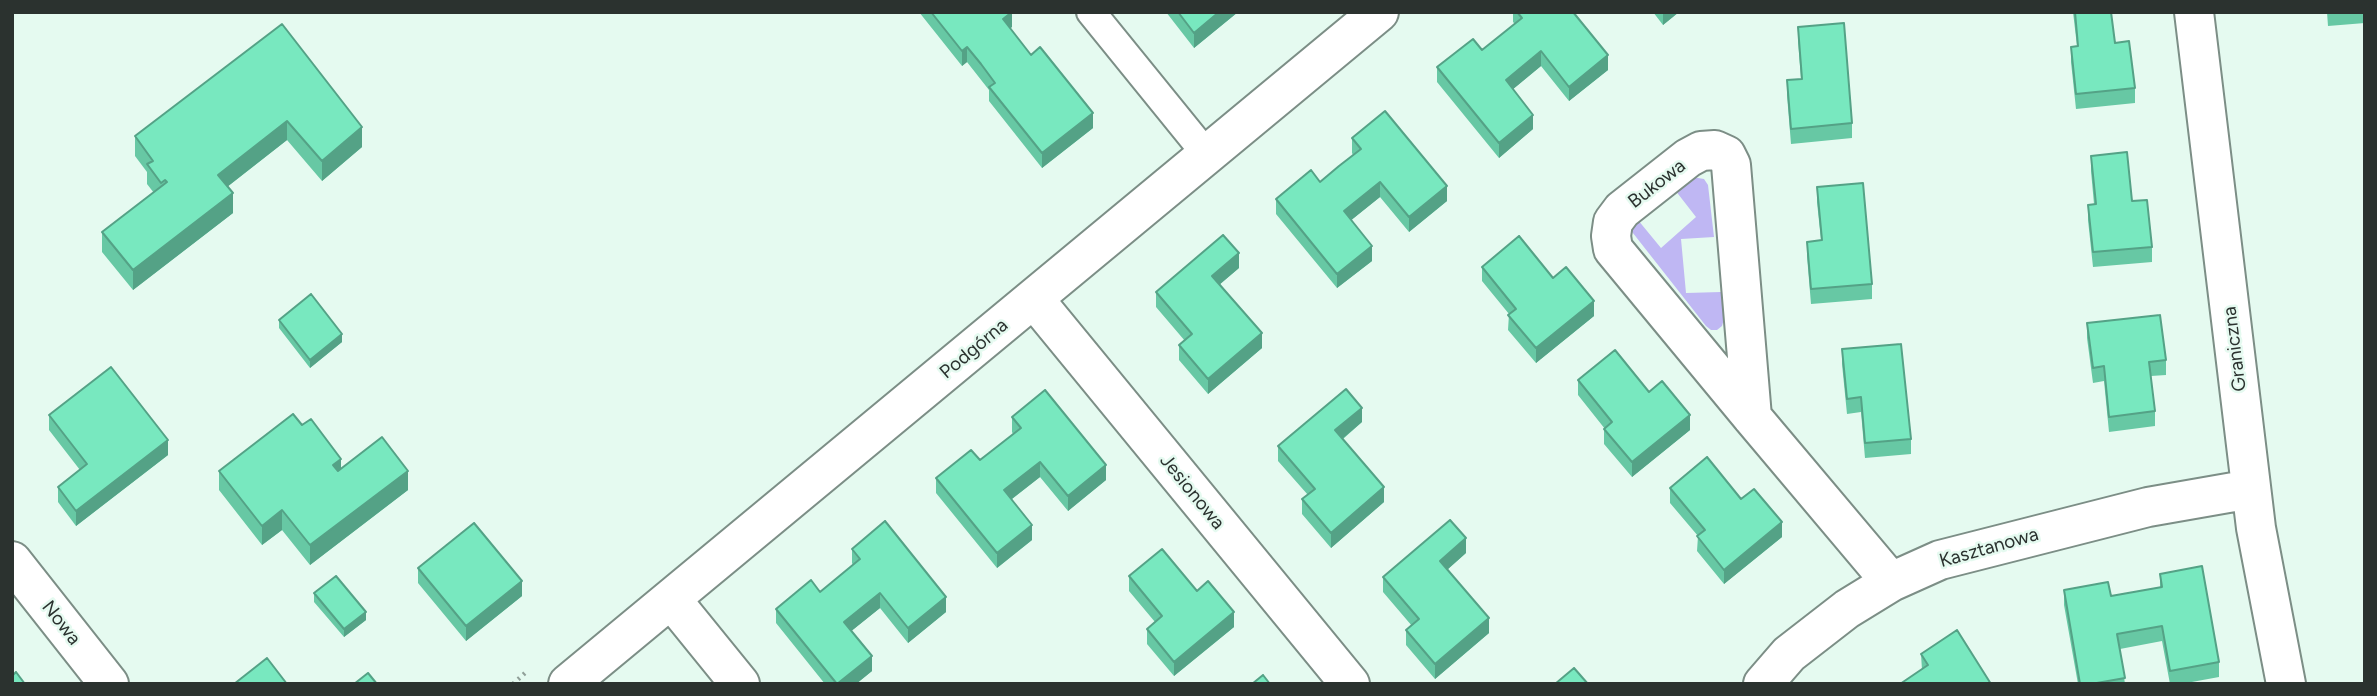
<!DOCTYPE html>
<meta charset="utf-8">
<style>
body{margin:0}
#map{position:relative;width:2377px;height:696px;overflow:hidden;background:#e5faf0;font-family:Figtree,sans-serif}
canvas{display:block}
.frame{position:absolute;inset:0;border:14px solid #2b322f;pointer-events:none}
</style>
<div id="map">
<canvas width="2377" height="696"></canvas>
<div class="frame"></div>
</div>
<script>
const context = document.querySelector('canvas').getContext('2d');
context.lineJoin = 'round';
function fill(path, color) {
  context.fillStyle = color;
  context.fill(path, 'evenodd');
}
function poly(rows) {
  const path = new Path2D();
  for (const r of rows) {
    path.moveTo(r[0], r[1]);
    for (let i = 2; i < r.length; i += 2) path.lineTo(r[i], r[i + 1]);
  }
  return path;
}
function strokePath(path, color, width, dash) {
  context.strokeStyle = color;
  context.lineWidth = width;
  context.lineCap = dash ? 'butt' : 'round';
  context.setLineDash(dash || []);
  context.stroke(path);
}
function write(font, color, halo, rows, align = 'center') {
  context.font = font + ' Figtree,sans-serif';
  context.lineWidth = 5;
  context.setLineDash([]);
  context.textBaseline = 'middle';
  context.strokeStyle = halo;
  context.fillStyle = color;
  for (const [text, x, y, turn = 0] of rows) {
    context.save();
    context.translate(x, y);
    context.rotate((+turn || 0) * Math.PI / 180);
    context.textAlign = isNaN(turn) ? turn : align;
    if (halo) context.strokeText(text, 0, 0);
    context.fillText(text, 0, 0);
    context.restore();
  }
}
fill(poly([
 [1692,177,1704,179,1708,185,1714,237,1681,239,1686,293,1721,292,1724,319,1722,326,1717,330,1711,330,1706,326,1629,228,1638,220,1661,248,1696,217,1675,190]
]), '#bfb7f3');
const service = poly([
 [1091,12,1207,155]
]);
const minor = poly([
 [2194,12,2256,528,2286,684],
 [1034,299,1350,684],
 [1752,417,1731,165,1726,155,1715,150,1701,151,1688,158,1622,210,1613,222,1611,236,1613,249,1752,417,1891,582],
 [12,561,109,684],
 [671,599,740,684],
 [568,684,1379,12],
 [1763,684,1789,654,1847,609,1891,582,1940,560,2148,507,2251,489]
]);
strokePath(service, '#7c8e86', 32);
strokePath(minor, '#7c8e86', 42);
strokePath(poly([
 [513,684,525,673]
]), '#909f98', 4.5, [2, 5]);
strokePath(service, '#fff', 28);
strokePath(minor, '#fff', 38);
fill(poly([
 [919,12,1012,12,1012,27,1010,28,1031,55,1093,128,1042,168,989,101,989,90,967,62,962,66],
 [1166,12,1238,12,1194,48],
 [1513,12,1573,12,1608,70,1569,101,1541,66,1513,89,1533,129,1499,158,1437,82,1437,67,1482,50,1515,24,1513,22],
 [1653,12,1679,12,1663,25],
 [2073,12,2111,12,2115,43,2135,88,2135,103,2076,109,2071,62,2071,47,2077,46],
 [2327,12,2365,12,2365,23,2328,26],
 [282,24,362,147,322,181,287,140,227,187,233,213,133,290,102,252,102,232,154,193,147,184,147,172,135,156,135,136],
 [1798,27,1852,123,1852,138,1791,144,1787,95,1787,80,1801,79,1798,41],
 [1352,138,1447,201,1409,232,1380,197,1351,220,1372,261,1337,288,1276,214,1276,199,1320,182,1353,155,1352,153],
 [2091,156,2132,201,2152,247,2152,262,2093,267,2088,220,2088,205,2094,204,2091,171],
 [1817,187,1872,284,1872,299,1811,304,1807,256,1807,242,1821,240,1817,202],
 [1482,267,1553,278,1594,316,1536,363,1508,330,1509,314,1482,281],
 [1239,268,1220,284,1262,348,1208,394,1179,360,1179,345,1185,341,1156,307,1156,292],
 [279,320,342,342,310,368,279,328],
 [2087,323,2166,360,2166,375,2151,376,2155,411,2155,426,2109,432,2104,381,2093,383,2087,338],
 [1842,349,1911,439,1911,454,1865,458,1861,412,1847,414,1842,364],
 [1578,380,1649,392,1690,430,1632,477,1604,444,1604,429,1605,429,1578,395],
 [49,415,168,455,76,526,58,502,58,487,80,470,49,430],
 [1012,417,1106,480,1068,511,1040,477,1012,499,1032,540,997,568,936,493,936,478,980,460,1013,434,1012,432],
 [1362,422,1343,439,1384,502,1331,548,1302,514,1302,499,1308,495,1278,461,1278,446],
 [302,425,341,469,408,490,310,565,282,530,262,545,219,490,219,471],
 [1670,488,1741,499,1782,537,1724,584,1697,551,1698,536,1670,503],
 [852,549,946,612,908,643,880,608,851,631,872,671,856,684,825,684,776,623,776,609,820,592,853,565,852,563],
 [1466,553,1447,570,1489,633,1435,679,1406,645,1406,630,1412,626,1383,592,1383,577],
 [418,568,522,596,466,641,418,583],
 [2160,574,2219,662,2219,677,2181,684,2170,684,2162,641,2120,649,2125,684,2078,684,2064,605,2064,590,2111,596,2160,588],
 [1129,576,1197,591,1234,627,1174,676,1147,644,1147,629,1155,622,1129,591],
 [314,593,366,620,344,637,314,602],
 [1921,654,1991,684,1922,670]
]), '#67c8a4');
fill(poly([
 [1012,12,1012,27,1003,34,1003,19],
 [1219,12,1238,12,1194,48,1194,33],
 [1663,12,1679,12,1663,25],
 [967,47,967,62,962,66,962,51],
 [1541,51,1541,66,1506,95,1506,80],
 [1608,55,1608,70,1569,101,1569,87],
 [1093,113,1093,128,1042,168,1042,153],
 [1533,115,1533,129,1499,158,1499,143],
 [287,121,287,140,218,194,218,175],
 [362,127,362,147,322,181,322,161],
 [1380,182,1380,197,1344,226,1344,211],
 [1447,186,1447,201,1409,232,1409,217],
 [233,193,233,213,133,290,133,270],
 [1372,246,1372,261,1337,288,1337,274],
 [1239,253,1239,268,1212,291,1212,276],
 [1594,301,1594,316,1536,363,1536,348],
 [1262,333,1262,348,1208,394,1208,379],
 [342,334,342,342,310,368,310,360],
 [1362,408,1362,422,1335,445,1335,430],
 [1690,415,1690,430,1632,477,1632,462],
 [168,440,168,455,76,526,76,511],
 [341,459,341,479,333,465],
 [1040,462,1040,477,1004,505,1004,490],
 [1106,465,1106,480,1068,511,1068,496],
 [408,471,408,490,310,565,310,545],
 [1384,487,1384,502,1331,548,1331,533],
 [282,510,282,530,262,545,262,526],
 [1782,522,1782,537,1724,584,1724,570],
 [1032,525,1032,540,997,568,997,553],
 [1466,538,1466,553,1440,576,1440,561],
 [522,581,522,596,466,641,466,626],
 [880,593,880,608,844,637,844,622],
 [946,597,946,612,908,643,908,628],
 [366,612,366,620,344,637,344,629],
 [1234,612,1234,627,1174,676,1174,662],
 [1489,618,1489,633,1435,679,1435,664],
 [872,656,872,671,856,684,838,684]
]), '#54a286');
const building = poly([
 [931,12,1012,12,1003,19,1031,55,1040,47,1093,113,1042,153,989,87,995,83,981,64,967,47,962,51,931,12],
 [1178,12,1219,12,1194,33,1178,12],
 [1517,12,1573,12,1608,55,1569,87,1541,51,1506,80,1533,115,1499,143,1437,67,1473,39,1482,50,1522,18,1517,12],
 [2075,12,2111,12,2115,43,2129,41,2135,88,2076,94,2071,47,2078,46,2075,12],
 [1844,23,1852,123,1791,129,1787,80,1802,79,1798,27,1844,23],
 [282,24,362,127,322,161,287,121,218,175,233,193,133,270,102,232,167,182,165,180,161,183,147,164,153,161,135,136,282,24],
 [1385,111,1447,186,1409,217,1380,182,1344,211,1372,246,1337,274,1276,199,1311,170,1320,182,1339,166,1361,149,1352,138,1385,111],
 [2127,152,2132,201,2147,200,2152,247,2093,252,2088,205,2096,204,2091,156,2127,152],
 [1863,183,1872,284,1811,289,1807,242,1822,240,1817,187,1863,183],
 [1223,235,1239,253,1212,276,1262,333,1208,379,1179,345,1192,334,1156,292,1223,235],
 [1519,236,1553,278,1566,267,1594,301,1536,348,1508,315,1516,309,1482,267,1519,236],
 [311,294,342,334,310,360,279,320,311,294],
 [2160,315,2166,360,2149,362,2155,411,2109,417,2104,366,2093,368,2087,323,2160,315],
 [1901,344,1911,439,1865,443,1861,397,1847,399,1842,349,1901,344],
 [1615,350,1649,392,1662,381,1690,415,1632,462,1604,429,1612,422,1578,380,1615,350],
 [111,367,168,440,76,511,58,487,87,464,49,415,111,367],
 [1346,389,1362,408,1335,430,1384,487,1331,533,1302,499,1315,489,1278,446,1346,389],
 [1045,390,1106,465,1068,496,1040,462,1004,490,1032,525,997,553,936,478,971,450,980,460,1021,428,1012,417,1045,390],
 [293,414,302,425,311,419,341,459,333,465,338,471,382,437,408,471,310,545,282,510,262,526,219,471,293,414],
 [1707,457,1741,499,1754,489,1782,522,1724,570,1697,536,1705,530,1670,488,1707,457],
 [1450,520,1466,538,1440,561,1489,618,1435,664,1406,630,1419,619,1383,577,1450,520],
 [885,521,946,597,908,628,880,593,844,622,872,656,837,684,776,609,811,580,820,592,860,559,852,549,885,521],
 [474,523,522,581,466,626,418,568,474,523],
 [1162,549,1197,591,1208,581,1234,612,1174,662,1147,629,1162,616,1129,576,1162,549],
 [2202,566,2219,662,2170,671,2162,626,2117,634,2125,678,2091,684,2080,684,2064,590,2108,582,2111,596,2162,587,2160,574,2202,566],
 [336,576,366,612,344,629,314,593,336,576],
 [1957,630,1991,684,1900,684,1928,665,1921,654,1957,630],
 [267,658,287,684,234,684,267,658],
 [1574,668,1588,684,1555,684,1574,668],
 [16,672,25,684,12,684,12,676,16,672],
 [368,673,377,684,354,684,368,673],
 [1263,675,1270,684,1252,684,1263,675]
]);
fill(building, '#78e8bf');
strokePath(building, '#54a286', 2);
write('19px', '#2b322f', '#e5faf0', [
 ["Bukowa",1657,184,-38],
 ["Podgórna",974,349,-40],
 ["Graniczna",2235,349,-97],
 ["Jesionowa",1192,492,51],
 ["Kasztanowa",1989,548,-16],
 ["Nowa",61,623,52]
]);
</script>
